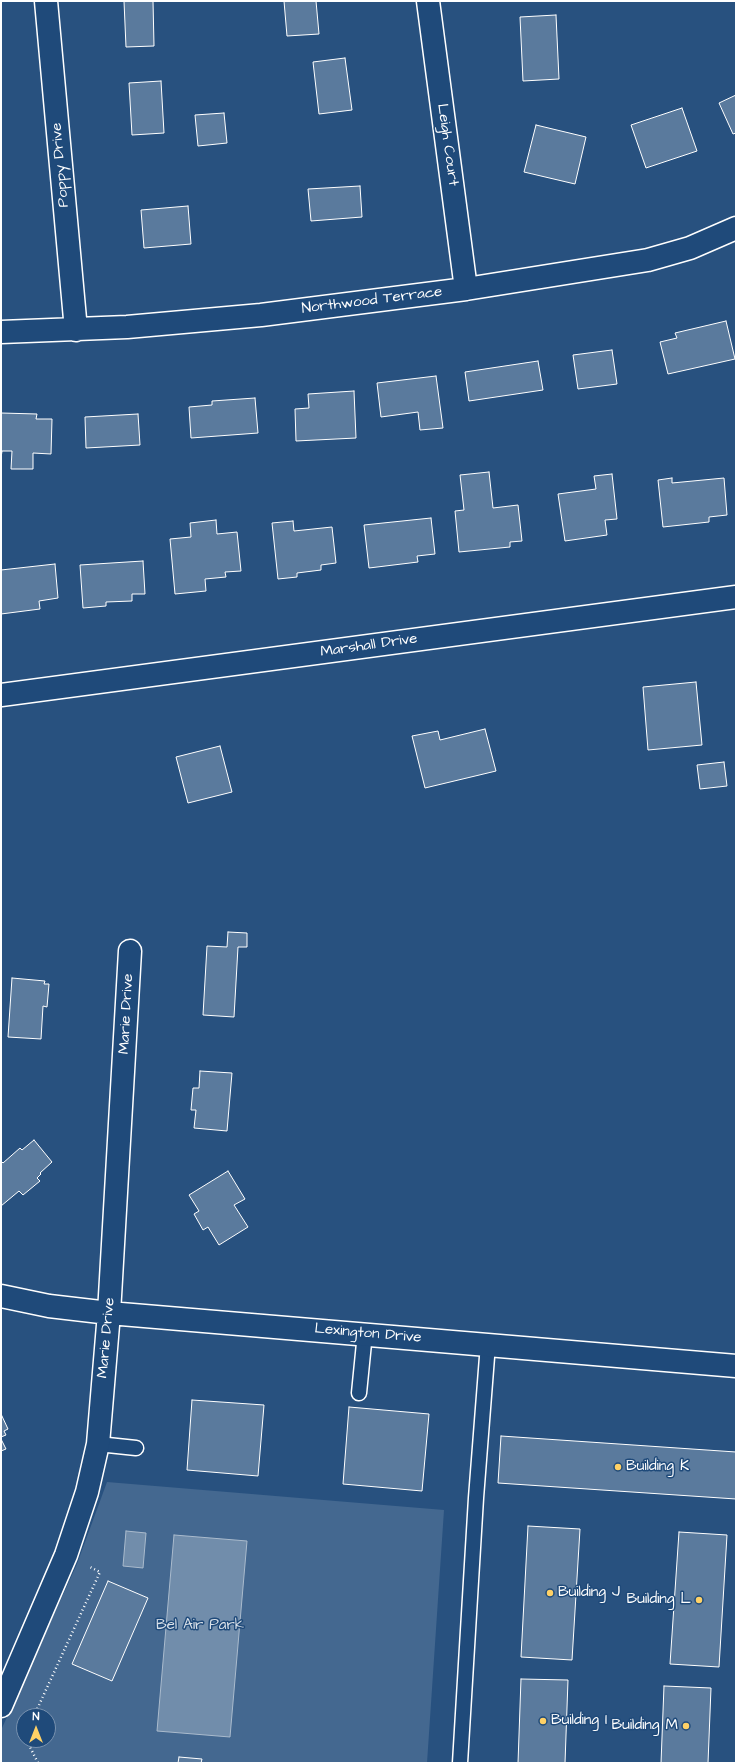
<!DOCTYPE html>
<style>
body{margin:0}
#map{position:relative;width:737px;height:1764px;overflow:hidden;background:#28517f;font-family:"Architects Daughter",sans-serif}
canvas{display:block}
.frame{position:absolute;inset:0;border:2px solid #fff;pointer-events:none}
.north{position:absolute;left:16px;top:1708px;width:40px;height:40px;box-sizing:border-box;background:#1f4a7a;border:1px solid #7992af;border-radius:50%;rotate:0deg;font-size:11px;font-weight:700;line-height:16px;text-align:center;color:#fff}
.north::after{content:'';display:block;margin:auto;width:14px;height:18px;background:#ffd166;clip-path:polygon(50% 0,100% 100%,50% 72%,0 100%)}
</style>
<div id="map">
<canvas width="737" height="1764"></canvas>
<div class="frame"></div>
<div class="north">N</div>
</div>
<script>
const context = document.querySelector('canvas').getContext('2d');
context.lineJoin = 'round';
function fill(path, color) {
  context.fillStyle = color;
  context.fill(path, 'evenodd');
}
function poly(rows) {
  const path = new Path2D();
  for (const r of rows) {
    path.moveTo(r[0], r[1]);
    for (let i = 2; i < r.length; i += 2) path.lineTo(r[i], r[i + 1]);
  }
  return path;
}
function strokePath(path, color, width, dash) {
  context.strokeStyle = color;
  context.lineWidth = width;
  context.lineCap = dash ? 'butt' : 'round';
  context.setLineDash(dash || []);
  context.stroke(path);
}
function write(font, color, halo, rows, align = 'center') {
  context.font = font + ' "Architects Daughter",sans-serif';
  context.lineWidth = 3;
  context.setLineDash([]);
  context.textBaseline = 'middle';
  context.strokeStyle = halo;
  context.fillStyle = color;
  for (const [text, x, y, turn = 0] of rows) {
    context.save();
    context.translate(x, y);
    context.rotate((+turn || 0) * Math.PI / 180);
    context.textAlign = isNaN(turn) ? turn : align;
    if (halo) context.strokeText(text, 0, 0);
    context.fillText(text, 0, 0);
    context.restore();
  }
}
fill(poly([
 [107,1482,444,1510,427,1763,1,1763,2,1728,77,1564],
 [24,1716,48,1716,48,1740,24,1740]
]), '#446890');
const water = poly([
 [126,1531,146,1533,143,1568,123,1566,126,1531],
 [174,1535,247,1541,230,1737,157,1731,174,1535]
]);
fill(water, '#718dab');
strokePath(water, '#aabbcd', 1);
const building = poly([
 [124,1,153,1,154,46,126,47,124,1],
 [284,1,316,1,319,34,287,36,284,1],
 [556,15,559,79,523,81,520,17,556,15],
 [345,58,352,110,319,114,313,62,345,58],
 [161,81,164,133,132,135,129,83,161,81],
 [736,95,736,133,733,134,719,103,736,95],
 [682,108,697,151,646,168,631,125,682,108],
 [224,113,227,143,198,146,195,115,224,113],
 [536,125,586,137,575,184,524,172,536,125],
 [360,186,362,217,311,221,308,189,360,186],
 [188,206,191,244,144,248,141,210,188,206],
 [726,321,735,359,668,374,660,342,677,338,675,333,726,321],
 [612,350,617,384,578,389,573,355,612,350],
 [538,361,543,390,469,401,465,372,538,361],
 [436,376,443,428,420,430,418,412,381,417,377,383,436,376],
 [354,391,356,438,296,441,295,409,309,408,308,394,354,391],
 [255,398,258,433,191,438,189,407,212,405,212,401,255,398],
 [1,413,37,414,36,419,52,419,51,454,33,453,33,469,11,469,12,451,2,451,1,458,1,413],
 [138,414,140,445,86,448,85,417,138,414],
 [489,472,493,508,518,505,522,541,510,542,510,547,459,552,455,511,464,510,460,475,489,472],
 [612,474,617,519,605,520,607,535,565,541,558,494,596,489,594,476,612,474],
 [672,478,672,483,724,478,727,515,709,517,709,522,663,527,658,480,672,478],
 [431,518,435,554,417,556,418,562,369,568,364,525,431,518],
 [216,520,217,534,237,532,241,571,225,572,226,577,205,579,206,591,175,594,170,539,191,537,190,523,216,520],
 [293,521,294,531,332,527,336,563,321,565,321,570,297,573,297,577,278,579,272,523,293,521],
 [143,561,145,594,132,594,132,601,106,602,106,606,83,608,80,565,143,561],
 [55,564,58,598,39,601,40,609,1,614,1,570,55,564],
 [696,682,702,745,648,750,643,687,696,682],
 [485,729,496,771,425,788,412,736,438,731,440,740,485,729],
 [220,746,232,792,188,803,176,757,220,746],
 [724,762,727,786,700,789,697,765,724,762],
 [228,932,247,933,247,947,238,947,234,1017,203,1015,207,946,227,947,228,932],
 [12,978,45,981,44,984,49,984,47,1007,43,1006,41,1039,8,1037,12,978],
 [200,1071,232,1073,227,1131,194,1128,196,1110,191,1110,193,1088,199,1088,200,1071],
 [34,1140,52,1162,40,1173,41,1174,37,1178,40,1181,23,1195,19,1191,1,1206,1,1161,3,1163,20,1148,22,1150,34,1140],
 [228,1171,245,1199,234,1205,248,1227,219,1245,208,1227,203,1230,194,1214,199,1211,189,1195,228,1171],
 [192,1400,264,1405,258,1476,187,1470,192,1400],
 [349,1407,429,1414,422,1491,343,1484,349,1407],
 [1,1414,8,1429,4,1431,6,1435,1,1437,1,1414],
 [501,1436,736,1452,736,1499,498,1483,501,1436],
 [1,1439,6,1449,1,1451,1,1439],
 [528,1526,580,1529,572,1660,521,1657,528,1526],
 [679,1532,727,1535,719,1667,670,1664,679,1532],
 [108,1581,148,1598,112,1681,72,1664,108,1581],
 [521,1679,568,1680,565,1763,518,1763,521,1679],
 [664,1686,711,1688,708,1763,661,1763,664,1686],
 [179,1757,202,1759,201,1763,178,1763,179,1757]
]);
fill(building, '#5a7a9d');
strokePath(building, '#fff', 1);
const service = poly([
 [359,1393,365,1333],
 [98,1444,136,1448],
 [460,1763,476,1498,488,1344]
]);
const minor = poly([
 [46,1,76,330],
 [428,1,466,289],
 [1,332,127,327,261,315,466,289,648,260,690,248,736,228],
 [1,695,736,597],
 [1,1296,49,1306,109,1313,736,1366],
 [1,1706,66,1555,87,1492,98,1444,109,1313,130,951]
]);
strokePath(service, '#fff', 17);
strokePath(minor, '#fff', 25);
strokePath(poly([
 [34,1716,100,1572,88,1566],
 [28,1740,29,1745,38,1763]
]), '#fff', 2.5, [1, 3]);
strokePath(service, '#1f4a7a', 14);
strokePath(minor, '#1f4a7a', 22);
for (const [x, y, r, color] of [
 [618,1467,4,"#ffd166"],
 [550,1593,4,"#ffd166"],
 [699,1600,4,"#ffd166"],
 [543,1721,4,"#ffd166"],
 [686,1726,4,"#ffd166"]
]) {
  const dot = new Path2D();
  dot.arc(x, y, r, 0, 2 * Math.PI);
  context.fillStyle = color;
  context.fill(dot);
  strokePath(dot, '#1f4a7a', 1.5);
}
write('15px', '#fff', '#1f4a7a', [
 ["Leigh Court",447,145,82],
 ["Poppy Drive",61,165,-95],
 ["Northwood Terrace",372,301,-7],
 ["Marshall Drive",369,646,-8],
 ["Marie Drive",127,1014,-87],
 ["Lexington Drive",368,1334,5],
 ["Marie Drive",107,1338,-85]
]);
write('15px', '#fff', '#1f4a7a', [
 ["Building K",626,1467],
 ["Building J",558,1593],
 ["Building L",691,1600,"right"],
 ["Building I",551,1721],
 ["Building M",678,1726,"right"]
], 'left');
write('15px', '#dae1e9', '#1f4a7a', [
 ["Bel Air Park",200,1626]
]);
</script>
